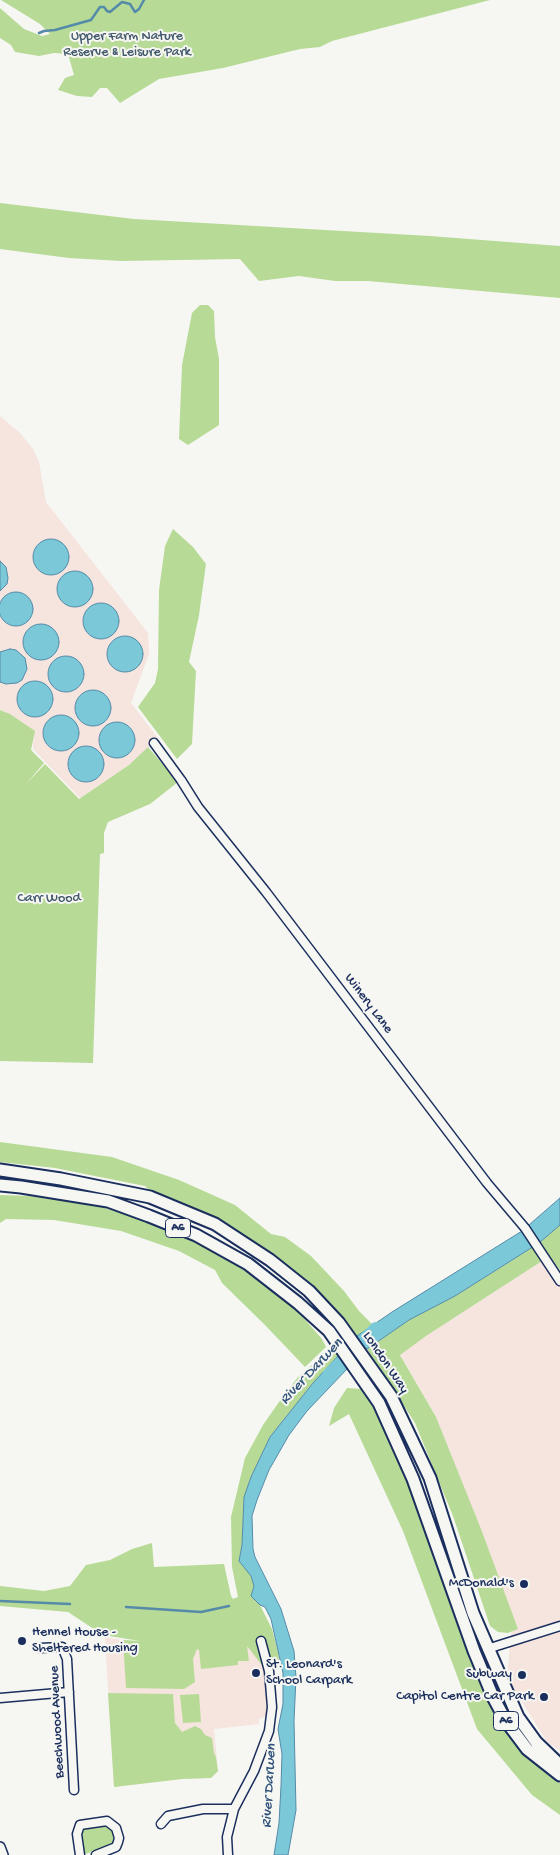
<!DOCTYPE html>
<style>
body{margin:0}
canvas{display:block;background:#f6f6f2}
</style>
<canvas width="560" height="1855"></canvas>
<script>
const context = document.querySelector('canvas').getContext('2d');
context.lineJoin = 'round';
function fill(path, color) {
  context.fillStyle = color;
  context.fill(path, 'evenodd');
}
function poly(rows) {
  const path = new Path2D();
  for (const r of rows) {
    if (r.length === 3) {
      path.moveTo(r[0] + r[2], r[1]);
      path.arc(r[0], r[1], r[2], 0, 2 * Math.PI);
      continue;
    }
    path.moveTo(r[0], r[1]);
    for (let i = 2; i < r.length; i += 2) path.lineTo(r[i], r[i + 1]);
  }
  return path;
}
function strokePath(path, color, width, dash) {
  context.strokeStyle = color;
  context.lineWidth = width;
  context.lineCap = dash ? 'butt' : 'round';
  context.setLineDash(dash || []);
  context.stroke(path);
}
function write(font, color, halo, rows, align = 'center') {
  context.font = font + ' "Gochi Hand",sans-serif';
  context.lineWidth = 4;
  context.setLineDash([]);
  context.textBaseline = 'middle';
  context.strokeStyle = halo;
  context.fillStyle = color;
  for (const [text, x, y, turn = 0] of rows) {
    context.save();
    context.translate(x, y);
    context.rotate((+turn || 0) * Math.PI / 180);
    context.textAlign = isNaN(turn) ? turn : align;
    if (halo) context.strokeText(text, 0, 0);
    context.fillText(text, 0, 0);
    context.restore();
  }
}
fill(poly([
 [0,416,20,433,33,449,39,462,46,502,148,633,149,654,131,703,158,738,129,765,80,798,33,749,34,731,10,714,0,710],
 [542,1261,560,1286,560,1751,547,1742,507,1678,511,1633,517,1627,436,1417,400,1354,426,1336],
 [251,1631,267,1672,269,1706,267,1716,259,1719,259,1724,214,1729,218,1771,211,1778,182,1779,114,1787,105,1637,132,1642,164,1642]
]), '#f6e4de');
fill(poly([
 [1,0,490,0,332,41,320,47,300,49,223,68,159,79,120,103,107,88,100,88,92,97,77,96,58,90,65,78,74,75,68,54,54,53,39,56,15,52,11,45,0,38,0,8,24,29,42,36,50,34,40,24],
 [0,203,134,219,430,236,560,246,560,298,368,281,335,281,299,276,259,281,240,259,121,261,69,258,0,249],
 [200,305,208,305,214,311,215,337,219,359,219,425,188,445,179,439,182,365,192,313],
 [173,529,193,547,206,564,199,615,189,662,196,671,192,744,177,759,138,707,155,683,158,669,159,590,165,546],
 [0,710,10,714,35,731,31,750,44,763,26,784,45,764,79,799,129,765,148,747,178,782,150,804,108,822,104,833,104,853,100,854,93,1063,0,1061],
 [0,1142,112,1157,179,1180,235,1205,271,1234,285,1237,311,1256,344,1291,359,1311,373,1325,357,1336,334,1308,296,1272,261,1246,209,1215,149,1190,145,1186,55,1168,0,1162],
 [0,1195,31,1196,95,1205,157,1224,178,1233,233,1263,270,1288,301,1315,322,1339,326,1347,305,1367,265,1325,222,1283,215,1270,179,1251,121,1231,54,1220,6,1219,0,1223],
 [560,1225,560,1270,539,1243],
 [533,1247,542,1261,426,1336,400,1355,436,1417,481,1529,518,1629,508,1633,498,1632,490,1626,453,1516,415,1423,367,1349,409,1320,455,1296],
 [332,1348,338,1356,313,1383,270,1437,251,1477,244,1497,242,1545,239,1561,251,1576,254,1586,251,1596,260,1605,272,1629,278,1652,279,1660,275,1667,261,1664,247,1646,249,1661,238,1661,238,1665,201,1669,199,1650,197,1649,193,1659,195,1682,184,1689,126,1688,123,1640,140,1641,103,1635,68,1612,0,1606,0,1586,44,1591,70,1586,86,1565,110,1560,132,1549,152,1543,154,1567,224,1564,231,1596,233,1599,238,1597,232,1567,231,1517,245,1458,263,1425,286,1392,299,1376],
 [347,1388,361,1389,381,1418,509,1733,532,1760,560,1783,560,1815,532,1795,477,1729,403,1531,349,1414,329,1426,334,1408],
 [108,1693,173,1694,175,1723,182,1732,195,1726,201,1729,205,1735,212,1738,214,1753,216,1757,218,1771,211,1778,182,1779,114,1787],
 [199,1694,201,1722,183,1723,180,1695],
 [108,1825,117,1835,113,1846,85,1854,83,1852,80,1829,82,1827]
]), '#b7db96');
const water = poly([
 [51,557,18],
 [0,561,6,567,8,578,7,584,0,591,0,561],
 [75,589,18],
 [16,609,17],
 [101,621,18],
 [41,642,18],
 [125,654,18],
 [10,649,16,650,25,658,27,669,22,680,17,683,6,684,0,682,0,652,10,649],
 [66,674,18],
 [35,699,18],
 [93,708,18],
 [61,733,18],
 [117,740,18],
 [86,764,18],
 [560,1198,560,1225,539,1243,455,1296,409,1320,367,1349,357,1336,392,1312,522,1231,560,1198],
 [338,1356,347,1369,307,1411,289,1435,269,1470,257,1500,252,1516,253,1549,255,1557,281,1609,294,1651,296,1677,294,1721,296,1810,288,1855,274,1855,279,1823,281,1786,282,1754,278,1729,283,1704,283,1673,271,1619,265,1607,260,1605,251,1596,254,1586,251,1576,239,1561,242,1545,244,1497,251,1477,270,1437,313,1383,338,1356]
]);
fill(water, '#7bc8d9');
strokePath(water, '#558ba8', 1);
strokePath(poly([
 [39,33,44,31,55,30,91,20,100,7,104,7,107,11,110,12,122,2,130,4,135,12,139,9,144,0],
 [0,1601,70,1604],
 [126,1607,201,1612,229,1606]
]), '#558ba8', 2.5);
strokePath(poly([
 [329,1375,376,1329]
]), '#7bc8d9', 14);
const minor = poly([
 [154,743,181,780,198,807,266,892,487,1183,525,1228,560,1281],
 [40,1648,62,1647,67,1659,74,1790],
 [487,1649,560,1626],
 [0,1698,69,1692],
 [161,1824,168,1816,203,1809,234,1809],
 [80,1855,77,1834,80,1825,107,1821,116,1828,119,1838,118,1842,116,1847,96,1855],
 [228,1855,227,1837,234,1809,254,1771,269,1731,272,1707,269,1671,261,1641]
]);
const major = poly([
 [0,1847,3,1855]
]);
const highway = poly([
 [0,1170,61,1179,150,1197,215,1224,270,1260,309,1291,339,1323,391,1396,430,1478,473,1613,518,1717,536,1742,560,1765],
 [0,1185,21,1187,108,1201,149,1216,196,1235,248,1264,298,1303,329,1331,379,1403,413,1479,474,1651,493,1697,506,1721,527,1749,560,1775]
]);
strokePath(minor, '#1b2f5e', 11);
strokePath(major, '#1b2f5e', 12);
strokePath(highway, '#1b2f5e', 15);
strokePath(minor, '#f6f6f2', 8);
strokePath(major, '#f6f6f2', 9);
strokePath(highway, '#f6f6f2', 11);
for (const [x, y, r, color] of [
 [524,1584,5,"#1b2f5e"],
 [22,1641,5,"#1b2f5e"],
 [256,1673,5,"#1b2f5e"],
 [522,1675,5,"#1b2f5e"],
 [544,1697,5,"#1b2f5e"]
]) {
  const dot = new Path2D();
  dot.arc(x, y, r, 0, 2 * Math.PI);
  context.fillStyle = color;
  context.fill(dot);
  strokePath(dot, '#f6f6f2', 2);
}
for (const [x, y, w] of [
 [178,1228,25],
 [506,1721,25]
]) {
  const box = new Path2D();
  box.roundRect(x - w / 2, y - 9.5, w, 19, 4);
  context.fillStyle = '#f6f6f2';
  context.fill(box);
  strokePath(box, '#1b2f5e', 1);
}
write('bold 12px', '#1b2f5e', null, [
 ["A6",178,1228],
 ["A6",506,1721]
]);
write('14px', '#425a6c', '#f6f6f2', [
 ["Upper Farm Nature",127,37],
 ["Reserve & Leisure Park",127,53],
 ["Carr Wood",49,899]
]);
write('14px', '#1b2f5e', '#f6f6f2', [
 ["Winery Lane",368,1004,53],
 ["London Way",385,1363,56],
 ["Beechwood Avenue",58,1722,-93]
]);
write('14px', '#1b2f5e', '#f6f6f2', [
 ["McDonald's",514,1584],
 ["Hennel House -",32,1633,"left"],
 ["Sheltered Housing",32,1649,"left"],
 ["St. Leonard's",266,1665,"left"],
 ["School Carpark",266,1681,"left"],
 ["Subway",512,1675],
 ["Capitol Centre Car Park",534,1697]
], 'right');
write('italic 15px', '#33557d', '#f6f6f2', [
 ["River Darwen",312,1372,-47],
 ["River Darwen",270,1786,-87]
]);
</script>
